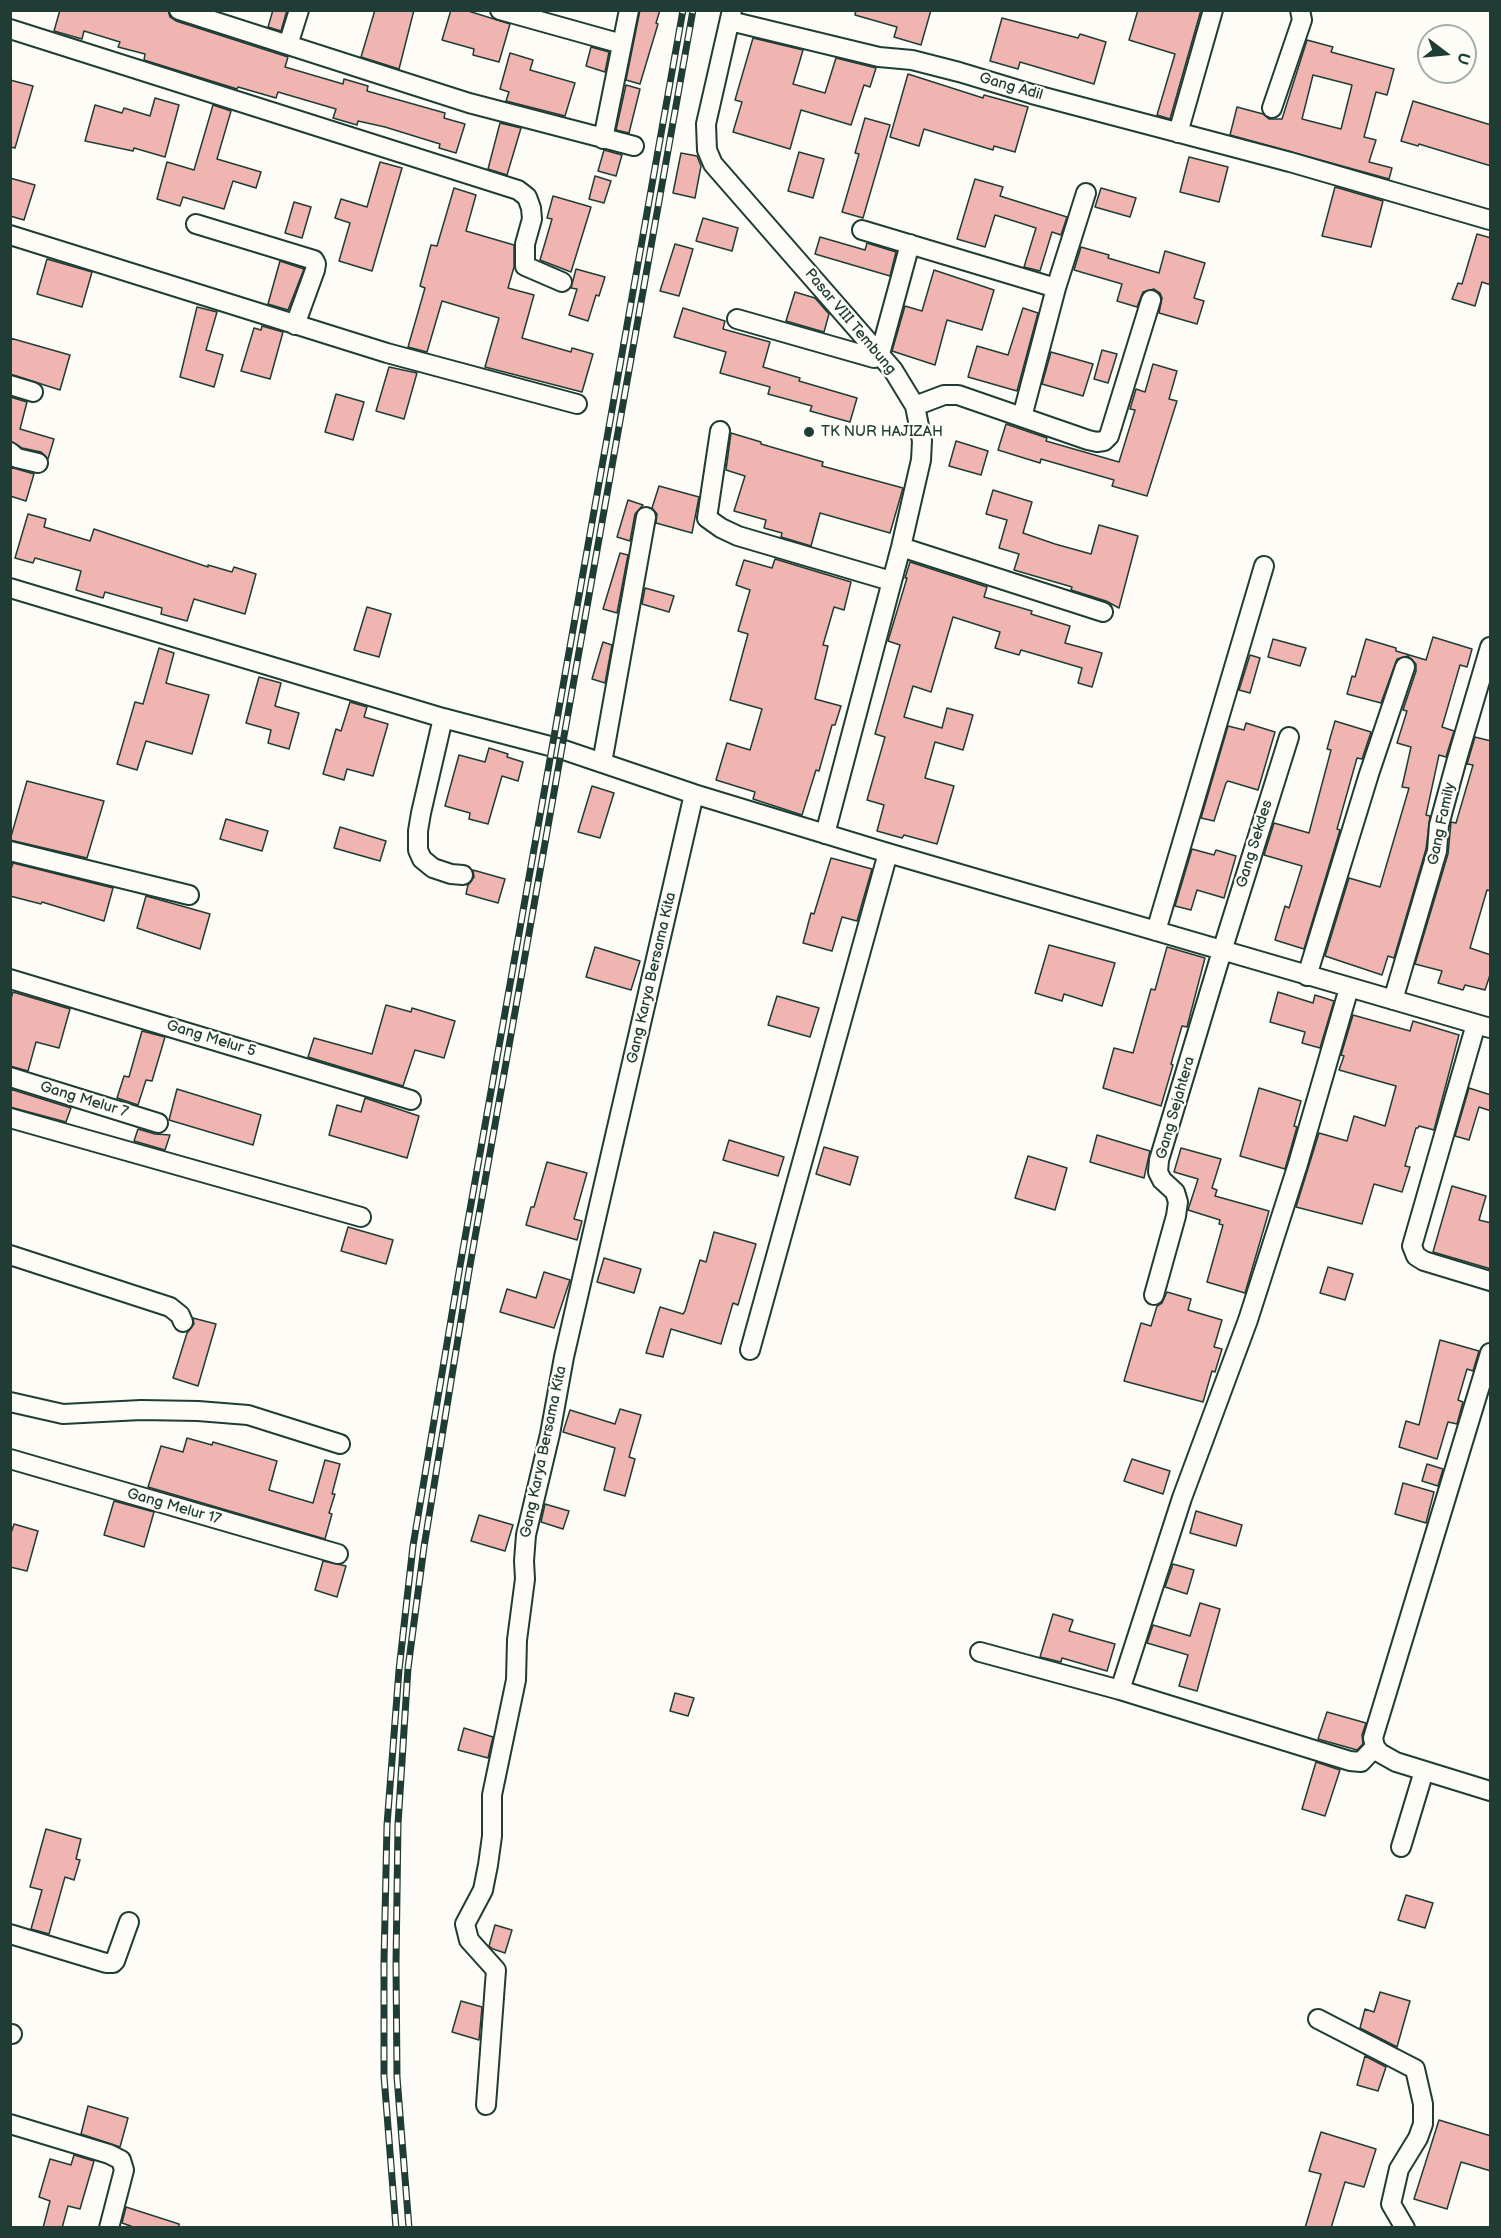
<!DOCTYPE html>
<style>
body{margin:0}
#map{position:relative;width:1501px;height:2238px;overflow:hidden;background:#fdfcf7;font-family:"Balsamiq Sans",sans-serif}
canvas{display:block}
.frame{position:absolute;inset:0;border:12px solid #1f3d34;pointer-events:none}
.north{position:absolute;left:1417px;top:24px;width:60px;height:60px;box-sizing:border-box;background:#fdfcf7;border:2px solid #a4b0a9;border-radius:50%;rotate:106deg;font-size:16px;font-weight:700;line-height:24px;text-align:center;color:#1f3d34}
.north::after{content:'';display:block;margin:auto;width:21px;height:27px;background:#1f3d34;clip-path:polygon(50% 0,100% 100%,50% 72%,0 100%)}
</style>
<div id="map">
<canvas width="1501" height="2238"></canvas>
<div class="frame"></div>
<div class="north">U</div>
</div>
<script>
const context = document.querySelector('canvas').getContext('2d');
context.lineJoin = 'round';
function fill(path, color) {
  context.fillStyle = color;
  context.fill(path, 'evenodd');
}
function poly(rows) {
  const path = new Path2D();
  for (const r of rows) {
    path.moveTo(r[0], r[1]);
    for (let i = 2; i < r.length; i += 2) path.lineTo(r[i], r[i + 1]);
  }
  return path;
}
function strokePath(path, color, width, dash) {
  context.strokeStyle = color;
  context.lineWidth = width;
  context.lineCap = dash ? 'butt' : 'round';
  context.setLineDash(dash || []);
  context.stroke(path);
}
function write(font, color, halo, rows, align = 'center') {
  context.font = font + ' "Balsamiq Sans",sans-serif';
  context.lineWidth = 4.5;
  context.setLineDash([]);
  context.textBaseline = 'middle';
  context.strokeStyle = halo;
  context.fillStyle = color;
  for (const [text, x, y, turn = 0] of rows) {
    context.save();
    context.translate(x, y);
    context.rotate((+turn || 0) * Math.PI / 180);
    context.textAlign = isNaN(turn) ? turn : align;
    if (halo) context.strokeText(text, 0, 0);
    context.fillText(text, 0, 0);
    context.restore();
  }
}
const building = poly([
 [60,10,168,10,170,17,176,21,288,57,285,67,343,84,344,79,368,86,367,91,445,113,444,118,465,124,456,153,439,148,440,144,385,127,358,121,357,125,333,118,336,109,278,92,276,98,238,87,237,89,144,60,145,54,118,47,120,42,84,31,82,39,54,31,60,10],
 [273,10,287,10,281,31,268,27,273,10],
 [375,10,414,10,399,69,361,57,375,10],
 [451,10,465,10,510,24,499,62,473,55,474,49,442,40,451,10],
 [640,10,660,10,656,23,658,24,640,84,626,80,640,10],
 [856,10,931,10,921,45,894,37,897,27,855,15,856,10],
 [1138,10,1201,10,1170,119,1157,115,1175,54,1129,40,1138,10],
 [1002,18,1078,38,1080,34,1106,42,1094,84,1020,62,1018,69,990,61,1002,18],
 [753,38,803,50,793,84,825,93,836,58,876,68,870,87,864,85,851,125,801,110,790,149,733,132,742,102,735,100,753,38],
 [1307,40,1333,47,1331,52,1394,69,1387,95,1376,92,1364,137,1376,140,1369,162,1392,168,1389,179,1230,135,1237,107,1263,114,1269,119,1282,119,1307,40],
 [1313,75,1352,85,1341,129,1302,119,1313,75],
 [591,47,609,52,605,72,586,66,591,47],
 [510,53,533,60,530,70,575,83,565,116,506,101,509,92,500,89,510,53],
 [908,74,983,98,984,95,1028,107,1015,152,994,146,993,150,924,129,919,146,890,137,908,74],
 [10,80,33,86,15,148,10,147,10,80],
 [626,85,640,89,629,133,616,130,626,85],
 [155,98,179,105,165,157,134,148,133,151,85,141,95,105,122,113,124,108,150,116,155,98],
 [1413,101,1491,125,1491,166,1419,144,1418,146,1401,141,1413,101],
 [213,105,231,111,217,159,261,172,256,188,233,181,224,209,183,197,180,206,157,199,167,162,194,170,213,105],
 [865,118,890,125,863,218,842,212,859,154,855,153,865,118],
 [500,123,521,128,507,175,488,169,500,123],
 [604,150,622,155,616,176,598,171,604,150],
 [799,152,824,159,813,198,788,191,799,152],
 [681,153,697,156,701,166,695,198,673,193,681,153],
 [1189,157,1228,167,1219,202,1180,192,1189,157],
 [380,162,402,168,372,271,339,261,350,223,335,218,341,199,367,207,380,162],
 [595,176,611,181,604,203,589,199,595,176],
 [10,178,35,185,24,220,10,216,10,178],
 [975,179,1003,187,1000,196,1067,217,1061,235,1052,232,1040,271,1024,267,1036,228,995,215,985,247,957,239,975,179],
 [1335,187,1383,201,1371,247,1322,236,1335,187],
 [454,188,476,195,466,231,514,245,514,267,508,288,534,295,522,338,571,352,572,348,593,354,582,392,485,367,499,318,442,301,427,352,408,347,425,288,420,286,431,245,437,246,454,188],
 [1101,188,1136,198,1130,217,1095,207,1101,188],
 [553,196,591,207,571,272,540,260,552,219,547,218,553,196],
 [294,202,311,207,302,238,285,233,294,202],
 [703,218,738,228,732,251,696,241,703,218],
 [1477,234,1491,238,1491,285,1482,282,1475,306,1452,299,1458,283,1462,284,1477,234],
 [820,237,865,250,867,243,896,252,890,276,815,254,820,237],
 [675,244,693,249,679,296,660,291,675,244],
 [1081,247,1109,255,1108,258,1159,273,1165,251,1205,263,1194,298,1204,301,1197,324,1159,313,1162,298,1160,293,1154,289,1143,292,1137,307,1117,301,1122,284,1074,270,1081,247],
 [47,259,92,272,82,307,37,294,47,259],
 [280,261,304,269,288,310,268,304,280,261],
 [576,269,605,277,599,296,596,295,588,321,569,315,577,289,571,288,576,269],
 [934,270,994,290,982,330,947,320,935,365,892,351,905,306,922,311,934,270],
 [795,292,815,298,829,314,824,332,786,321,795,292],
 [197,307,217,312,206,350,223,355,214,387,180,377,197,307],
 [683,308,725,321,723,329,770,342,763,367,800,378,799,381,857,398,850,422,810,411,812,406,768,394,770,387,720,373,726,352,674,337,683,308],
 [1023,308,1038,313,1017,391,968,377,977,346,1008,355,1023,308],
 [262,326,283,332,270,379,241,371,254,328,261,330,262,326],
 [10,338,70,355,60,390,10,374,10,338],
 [1102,350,1117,354,1108,383,1094,379,1102,350],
 [1051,352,1093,364,1083,396,1042,384,1051,352],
 [1153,364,1177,371,1169,399,1177,401,1147,496,1112,486,1114,480,1041,459,1040,463,998,450,1006,424,1047,438,1046,441,1119,462,1135,410,1130,409,1136,389,1145,392,1153,364],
 [389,367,417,373,404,419,376,411,389,367],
 [336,394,364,402,353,440,325,432,336,394],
 [10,397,27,402,20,429,54,439,48,459,41,452,22,448,10,441,10,397],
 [731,433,761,442,761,444,823,462,822,466,903,488,890,533,820,513,811,546,781,537,782,533,764,528,766,520,734,511,745,476,726,470,731,433],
 [956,441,988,451,981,475,949,466,956,441],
 [10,467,34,474,26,501,10,496,10,467],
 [659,486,699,497,692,533,656,523,657,514,652,508,659,486],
 [993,490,1032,502,1023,533,1055,544,1091,554,1099,525,1138,536,1119,608,1106,601,1071,590,1072,587,1014,570,1019,554,999,548,1007,520,986,514,993,490],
 [628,500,643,505,635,514,630,541,617,537,628,500],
 [28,514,46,519,44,527,90,541,94,529,208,567,208,565,232,572,234,567,256,574,245,614,194,599,187,621,161,614,162,608,105,592,103,598,76,590,81,571,35,558,33,563,15,558,28,514],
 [620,553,628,555,617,613,603,609,620,553],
 [775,559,851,582,844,610,834,607,823,645,828,646,815,699,841,706,835,725,832,725,819,771,816,770,802,815,753,799,755,792,716,780,727,743,750,750,762,709,730,700,748,634,738,631,750,590,736,585,744,560,772,568,775,559],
 [910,562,987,587,984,597,1032,611,1031,614,1070,626,1065,643,1102,653,1092,687,1078,683,1082,668,1021,650,1019,655,995,648,1000,632,953,617,931,692,913,686,904,717,942,728,947,708,973,715,963,750,935,742,925,778,954,786,937,844,904,835,902,838,877,831,884,805,867,800,885,737,875,734,900,645,888,641,907,578,905,578,910,562],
 [645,588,674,596,669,612,642,604,645,588],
 [367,607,391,614,379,657,354,650,367,607],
 [1433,637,1472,649,1467,667,1460,665,1442,727,1454,731,1446,757,1439,755,1426,815,1430,816,1426,849,1394,958,1388,956,1382,975,1325,956,1349,878,1380,887,1409,788,1402,787,1411,747,1397,743,1407,711,1403,710,1416,671,1416,664,1408,656,1397,659,1381,703,1347,694,1352,676,1355,677,1366,639,1396,648,1396,651,1426,660,1433,637],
 [1273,639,1306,648,1300,666,1268,657,1273,639],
 [603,642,612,645,605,683,592,679,603,642],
 [159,648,174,653,166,683,209,695,192,754,146,741,137,770,117,764,135,702,143,704,159,648],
 [1250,655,1260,658,1250,693,1239,690,1250,655],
 [259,677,281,683,275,706,299,713,289,749,268,743,271,730,246,723,259,677],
 [350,702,367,707,364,717,388,724,373,776,347,769,344,780,323,774,336,729,341,731,350,702],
 [1335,721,1371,732,1362,759,1357,758,1337,829,1340,830,1304,949,1275,940,1285,906,1289,908,1302,866,1264,855,1274,823,1309,833,1331,750,1327,749,1335,721],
 [1246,723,1275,732,1258,790,1228,781,1226,783,1214,821,1201,818,1228,726,1244,730,1246,723],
 [1475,737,1491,741,1491,891,1487,890,1470,948,1491,955,1491,972,1485,990,1465,985,1463,990,1438,983,1442,971,1415,964,1448,854,1451,822,1456,823,1473,765,1467,764,1475,737],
 [489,748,508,754,507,757,523,762,518,781,502,776,488,824,469,819,470,813,445,806,459,755,485,762,489,748],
 [27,781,104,801,87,858,10,840,27,781],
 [592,786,614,793,600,838,578,832,592,786],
 [226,819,268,831,262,851,220,839,226,819],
 [340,827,386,841,380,861,334,848,340,827],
 [1192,849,1214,855,1216,850,1236,856,1224,898,1197,890,1191,910,1175,906,1192,849],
 [831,858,872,869,857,921,842,917,832,951,803,943,811,913,814,914,831,858],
 [13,863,113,888,104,921,42,902,41,904,10,896,10,872,13,863],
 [473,870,505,879,498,903,466,894,468,885,474,877,473,870],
 [146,896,210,914,200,949,137,928,146,896],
 [1049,945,1115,963,1102,1006,1064,994,1062,1001,1035,993,1049,945],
 [595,947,640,961,631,990,586,977,595,947],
 [1167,947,1205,958,1187,1027,1182,1026,1171,1064,1173,1065,1161,1106,1103,1088,1114,1048,1133,1053,1151,989,1155,990,1167,947],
 [13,992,70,1009,59,1048,36,1042,28,1071,10,1066,10,1002,13,992],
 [1278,992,1313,1003,1315,995,1334,1001,1320,1048,1302,1043,1305,1032,1270,1022,1278,992],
 [777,996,819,1008,810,1037,768,1025,777,996],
 [386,1005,411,1012,412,1008,455,1021,444,1058,415,1050,403,1086,308,1057,314,1038,372,1054,386,1005],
 [1353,1015,1410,1031,1413,1021,1459,1035,1434,1130,1419,1126,1418,1128,1416,1128,1405,1166,1410,1167,1402,1192,1374,1184,1362,1224,1296,1207,1319,1133,1347,1141,1354,1116,1385,1126,1396,1086,1339,1070,1344,1056,1341,1055,1353,1015],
 [142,1031,165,1037,152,1081,146,1080,138,1105,117,1098,124,1076,129,1077,142,1031],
 [1259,1088,1301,1101,1294,1126,1297,1127,1285,1169,1240,1156,1259,1088],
 [1469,1088,1491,1095,1491,1111,1479,1107,1469,1140,1455,1136,1469,1088],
 [10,1089,71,1108,66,1122,10,1107,10,1089],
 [177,1089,261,1115,253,1145,169,1120,177,1089],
 [365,1098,419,1116,407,1158,329,1135,337,1105,361,1112,365,1098],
 [138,1129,155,1134,170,1135,165,1150,134,1141,138,1129],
 [1097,1135,1150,1151,1144,1178,1090,1162,1097,1135],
 [729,1140,784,1157,778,1176,723,1160,729,1140],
 [824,1147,858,1157,850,1185,816,1174,824,1147],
 [1181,1148,1221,1159,1212,1188,1217,1190,1215,1196,1269,1211,1245,1293,1207,1282,1223,1225,1219,1224,1220,1220,1188,1210,1198,1179,1174,1172,1181,1148],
 [1028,1156,1067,1168,1055,1210,1015,1198,1028,1156],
 [547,1162,587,1173,574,1219,582,1221,577,1240,526,1225,531,1207,534,1207,547,1162],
 [1452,1186,1486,1196,1479,1220,1491,1223,1491,1269,1433,1252,1452,1186],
 [348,1227,393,1240,386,1264,341,1251,348,1227],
 [714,1232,756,1244,738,1305,733,1303,721,1344,671,1329,663,1357,646,1353,660,1307,683,1314,685,1311,700,1260,706,1262,714,1232],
 [604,1258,641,1269,634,1293,597,1282,604,1258],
 [1328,1267,1353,1274,1345,1300,1320,1293,1328,1267],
 [544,1272,570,1280,554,1328,500,1312,507,1289,536,1298,544,1272],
 [1167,1292,1191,1299,1188,1310,1222,1320,1214,1347,1222,1349,1215,1372,1212,1371,1203,1402,1124,1381,1141,1323,1151,1326,1157,1306,1162,1303,1167,1292],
 [193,1318,216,1324,198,1386,173,1378,187,1333,194,1324,193,1318],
 [1440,1340,1479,1351,1473,1371,1467,1369,1458,1400,1463,1402,1457,1424,1448,1422,1437,1459,1399,1447,1406,1421,1419,1425,1440,1340],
 [620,1409,641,1415,629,1457,635,1459,625,1496,604,1490,615,1448,563,1432,570,1410,615,1424,620,1409],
 [187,1438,212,1445,213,1442,277,1461,269,1490,313,1503,325,1460,340,1464,332,1494,335,1494,329,1513,332,1514,325,1539,148,1487,161,1446,183,1452,187,1438],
 [1132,1459,1170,1471,1163,1494,1124,1481,1132,1459],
 [1427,1464,1443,1469,1438,1486,1422,1481,1427,1464],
 [1403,1483,1434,1492,1426,1523,1395,1514,1403,1483],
 [114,1501,154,1512,144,1547,104,1535,114,1501],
 [545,1504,569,1511,563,1529,541,1522,545,1504],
 [1196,1511,1242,1525,1236,1546,1190,1533,1196,1511],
 [479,1515,513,1525,505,1551,471,1541,479,1515],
 [14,1524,38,1531,27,1571,10,1567,10,1536,14,1524],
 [323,1561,346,1566,337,1597,315,1590,323,1561],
 [1173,1564,1194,1570,1187,1594,1165,1587,1173,1564],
 [1200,1603,1220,1609,1197,1691,1179,1686,1188,1655,1147,1643,1153,1625,1190,1636,1200,1603],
 [1053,1614,1073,1620,1069,1631,1115,1644,1107,1671,1062,1658,1061,1662,1040,1657,1053,1614],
 [675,1693,694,1698,688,1716,670,1711,675,1693],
 [1327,1712,1366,1723,1362,1735,1363,1744,1357,1750,1318,1739,1327,1712],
 [464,1728,493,1737,488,1758,458,1750,464,1728],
 [1316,1762,1340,1770,1325,1816,1302,1809,1316,1762],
 [46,1829,81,1839,76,1859,80,1860,74,1880,65,1877,49,1934,31,1929,42,1890,30,1887,46,1829],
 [1406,1895,1433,1903,1425,1928,1398,1920,1406,1895],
 [495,1925,512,1930,505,1953,493,1949,489,1946,495,1925],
 [1380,1992,1410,2001,1397,2047,1360,2028,1365,2009,1374,2012,1380,1992],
 [461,2001,482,2007,479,2040,452,2032,461,2001],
 [1365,2056,1386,2067,1378,2091,1357,2085,1365,2056],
 [88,2106,128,2118,120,2147,81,2134,88,2106],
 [1439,2120,1491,2136,1491,2171,1461,2162,1447,2209,1414,2199,1439,2120],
 [1321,2132,1376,2149,1364,2187,1345,2182,1331,2228,1305,2228,1321,2174,1309,2171,1321,2132],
 [74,2155,94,2161,80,2209,68,2206,62,2228,43,2228,50,2201,39,2197,50,2159,71,2165,74,2155],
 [126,2207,179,2224,179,2228,136,2228,122,2223,126,2207]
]);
fill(building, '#f0b5b0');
strokePath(building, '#1f3d34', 1.5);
const street = poly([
 [179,10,469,103,634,146],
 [500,10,622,44],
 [732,10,706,124,707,150,713,164,893,370,915,406,922,441,921,460,901,547,825,834],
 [730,21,879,57,912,60,959,72,1032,94,1290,162,1490,220],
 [10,29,518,190,527,197,531,208,532,219,525,244,525,266,562,282],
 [288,45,299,10],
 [1272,108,1302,20,1300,10],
 [1178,133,1213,10],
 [603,139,629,10],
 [196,224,314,260,316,264,315,270,295,325],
 [862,230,1056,288,1086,193],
 [10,235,387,353,577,404],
 [737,319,874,358,880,354,910,244],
 [10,385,33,392],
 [915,406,944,395,958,395,1088,440,1097,442,1104,441,1109,436,1151,300],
 [1022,417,1056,288],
 [720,431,707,518,721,528,738,536,891,581],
 [10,452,17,458,38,463],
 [901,547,1103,612],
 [10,588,443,718,561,749,694,794,888,853,1490,1028],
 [443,718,421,813,418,831,418,850,422,859,433,868,451,874,463,875],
 [602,763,646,517],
 [10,851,189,895],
 [1156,931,1264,566],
 [1307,976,1369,774,1405,667],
 [10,979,411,1100],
 [1393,1000,1437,851,1439,825,1457,759,1490,647],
 [1476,1024,1412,1246,1416,1256,1424,1261,1490,1281],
 [10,1077,158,1123],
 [10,1118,361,1217],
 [10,1255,170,1307,180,1315,183,1322],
 [1154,1295,1176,1216,1178,1202,1175,1192,1162,1180,1158,1172,1159,1160,1222,951,1289,737],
 [750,1350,888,853],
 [1490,1353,1373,1738,1375,1747,1380,1753,1396,1762,1490,1791],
 [10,1402,63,1414,141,1410,198,1411,248,1415,340,1444],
 [10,1459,338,1554],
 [980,1652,1120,1690,1350,1761,1361,1762,1375,1747],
 [1120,1690,1182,1498,1248,1320,1298,1164,1349,988],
 [1401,1847,1424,1771],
 [10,1934,106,1963,113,1963,115,1961,129,1922],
 [1318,2019,1415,2069,1423,2104,1423,2124,1418,2138,1399,2169,1391,2204,1405,2228],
 [10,2034,12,2034],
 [486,2105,496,1970,469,1940,465,1924,483,1890,488,1865,492,1836,492,1795,516,1680,517,1640,525,1579,524,1561,526,1535,550,1434,564,1357,694,794],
 [10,2124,109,2154,121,2160,124,2170,109,2228]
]);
strokePath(street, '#1f3d34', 22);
strokePath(street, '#fdfcf7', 18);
const rail = poly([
 [396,2228,384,2076,384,1962,387,1825,399,1670,413,1546,460,1266,683,10],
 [409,2228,397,2077,396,1964,398,1824,408,1668,424,1547,469,1271,693,10]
]);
strokePath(rail, '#1f3d34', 7);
strokePath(rail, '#fdfcf7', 4.5, [14]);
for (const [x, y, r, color] of [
 [809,432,6,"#1f3d34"]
]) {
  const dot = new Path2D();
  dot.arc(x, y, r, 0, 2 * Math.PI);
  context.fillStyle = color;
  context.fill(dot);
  strokePath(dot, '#fdfcf7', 2);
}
write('15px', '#1f3d34', '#fdfcf7', [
 ["Gang Adil",1011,87,16],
 ["Pasar VIII Tembung",850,322,50],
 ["Gang Family",1442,824,-78],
 ["Gang Sekdes",1255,844,-73],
 ["Gang Karya Bersama Kita",652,978,-77],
 ["Gang Melur 5",211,1039,17],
 ["Gang Melur 7",84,1100,17],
 ["Gang Sejahtera",1176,1108,-74],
 ["Gang Karya Bersama Kita",544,1452,-78],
 ["Gang Melur 17",174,1507,16]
]);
write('15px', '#1f3d34', '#fdfcf7', [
 ["TK NUR HAJIZAH",821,432]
], 'left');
</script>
